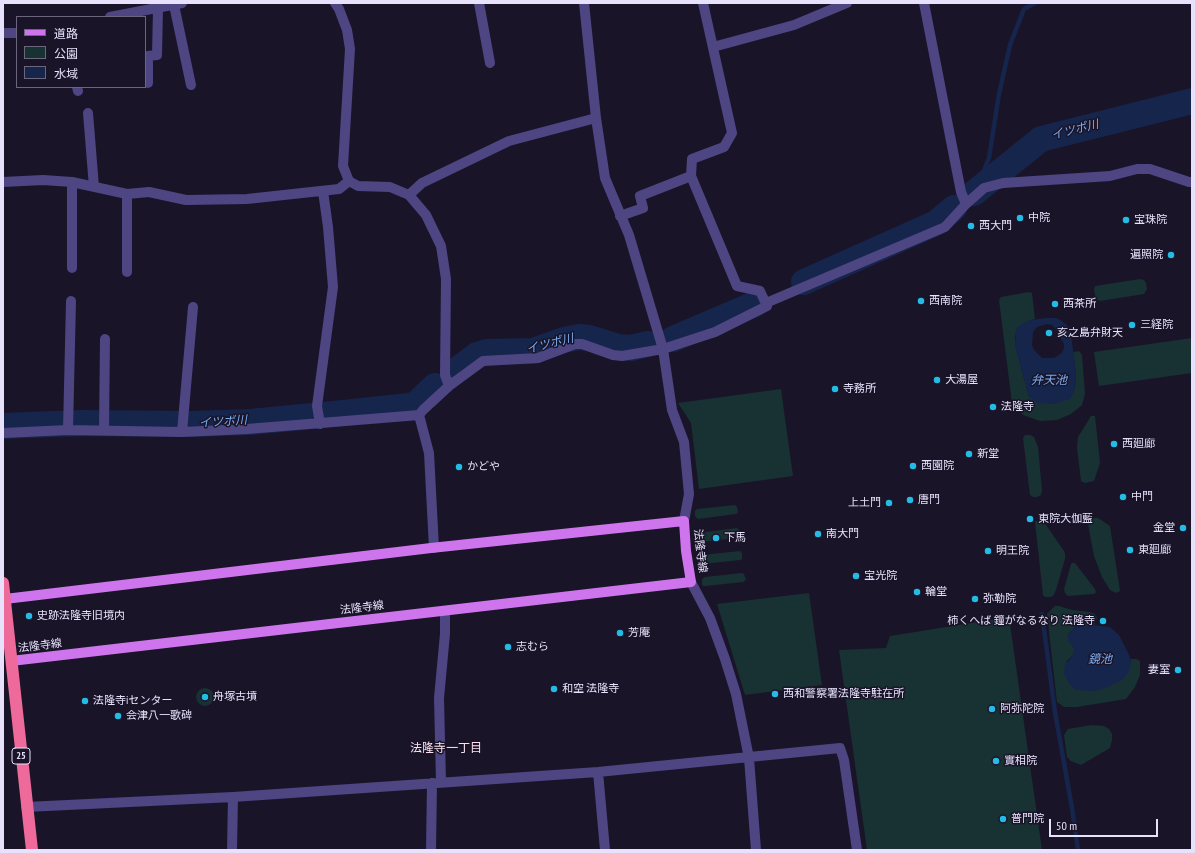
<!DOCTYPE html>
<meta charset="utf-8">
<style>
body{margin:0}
#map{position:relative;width:1195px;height:853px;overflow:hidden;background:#1a1429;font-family:"PT Sans Narrow","Noto Sans JP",sans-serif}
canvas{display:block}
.frame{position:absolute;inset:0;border:4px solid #e7e1fb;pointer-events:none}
.legend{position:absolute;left:16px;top:16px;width:130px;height:72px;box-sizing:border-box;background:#1a1429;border:1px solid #6c667d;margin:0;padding:5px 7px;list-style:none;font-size:12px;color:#e7e1fb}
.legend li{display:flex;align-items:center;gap:8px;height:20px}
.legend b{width:20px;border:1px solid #6c667d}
.scale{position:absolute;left:1049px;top:819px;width:109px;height:18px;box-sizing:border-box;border:2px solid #e7e1fb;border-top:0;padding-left:5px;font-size:12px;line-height:14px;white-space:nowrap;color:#e7e1fb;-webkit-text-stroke:3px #1a1429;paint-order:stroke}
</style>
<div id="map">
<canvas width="1195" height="853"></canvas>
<div class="frame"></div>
<ul class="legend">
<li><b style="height:5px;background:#ce75ee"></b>道路</li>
<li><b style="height:11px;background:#183133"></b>公園</li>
<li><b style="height:11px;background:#16254c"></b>水域</li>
</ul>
<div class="scale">50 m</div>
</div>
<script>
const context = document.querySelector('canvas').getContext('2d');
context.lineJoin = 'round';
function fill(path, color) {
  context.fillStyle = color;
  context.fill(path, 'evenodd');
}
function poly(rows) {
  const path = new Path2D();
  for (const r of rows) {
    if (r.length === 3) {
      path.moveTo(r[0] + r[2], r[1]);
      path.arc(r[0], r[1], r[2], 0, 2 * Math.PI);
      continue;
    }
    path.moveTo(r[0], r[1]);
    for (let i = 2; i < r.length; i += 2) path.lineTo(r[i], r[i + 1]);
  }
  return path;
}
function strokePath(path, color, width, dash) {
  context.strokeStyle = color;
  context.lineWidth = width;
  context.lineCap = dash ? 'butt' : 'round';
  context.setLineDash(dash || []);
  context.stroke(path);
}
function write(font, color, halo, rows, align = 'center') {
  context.font = font + ' "PT Sans Narrow","Noto Sans JP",sans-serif';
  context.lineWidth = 3;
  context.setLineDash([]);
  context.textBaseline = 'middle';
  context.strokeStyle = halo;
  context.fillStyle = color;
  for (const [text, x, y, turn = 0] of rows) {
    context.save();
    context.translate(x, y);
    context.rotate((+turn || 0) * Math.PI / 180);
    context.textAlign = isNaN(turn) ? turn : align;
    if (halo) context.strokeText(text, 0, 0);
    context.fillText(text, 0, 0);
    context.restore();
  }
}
fill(poly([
 [1140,279,1144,280,1146,283,1147,289,1144,294,1100,301,1096,299,1094,290,1095,286],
 [1029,292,1032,293,1035,319,1031,320,1017,328,1015,337,1015,344,1029,397,1073,393,1075,386,1076,375,1073,352,1079,351,1082,355,1085,394,1082,405,1071,414,1057,420,1040,421,1023,415,1012,403,999,300,1001,297],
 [1192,338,1192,373,1099,386,1094,352],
 [781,389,793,476,699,489,691,423,678,403],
 [1091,416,1095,416,1100,463,1094,481,1085,483,1081,481,1077,448,1078,437],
 [1025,435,1030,435,1034,437,1038,447,1042,490,1041,495,1037,497,1033,497,1030,495,1023,438],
 [735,505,737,507,738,512,736,514,698,519,695,516,695,511,697,509],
 [1090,518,1098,518,1110,526,1120,591,1116,593,1110,590,1102,577,1094,556,1087,519],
 [1041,520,1044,522,1064,551,1065,554,1065,559,1056,590,1053,596,1050,597,1045,597,1043,595,1035,522,1036,521],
 [737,528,739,530,740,537,738,538,700,542,697,540,696,536,699,533],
 [740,551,742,553,742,559,740,560,703,564,699,562,699,557,702,555],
 [1072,563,1075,563,1095,589,1096,592,1094,594,1068,596,1065,593,1064,589,1071,564],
 [742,573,744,574,746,580,743,582,706,586,703,586,702,584,702,579,705,577],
 [809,593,822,685,745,695,717,604],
 [1055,606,1059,606,1072,610,1090,612,1095,614,1097,618,1094,625,1078,625,1069,633,1068,637,1074,648,1074,652,1073,655,1066,662,1131,664,1130,659,1136,659,1140,661,1140,675,1135,687,1126,699,1077,707,1064,707,1057,702,1047,614],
 [1009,617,1042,850,867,850,839,650,886,648,890,636],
 [205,697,9],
 [1091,725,1104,726,1109,729,1112,734,1112,740,1110,748,1081,765,1071,761,1067,757,1064,735,1068,729]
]), '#183133');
fill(poly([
 [1046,318,1056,318,1062,321,1069,327,1071,334,1074,358,1076,375,1075,386,1073,393,1070,399,1054,404,1037,403,1029,397,1015,344,1016,332,1017,328,1020,325,1031,320],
 [1047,324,1052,325,1055,328,1064,344,1064,348,1062,353,1054,358,1042,358,1034,350,1032,345,1033,332,1037,327],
 [1078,625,1094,625,1110,627,1119,635,1130,657,1131,664,1128,673,1122,680,1106,688,1094,691,1076,690,1070,685,1064,673,1065,665,1073,655,1074,648,1068,641,1068,637,1069,633]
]), '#16254c');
strokePath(poly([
 [975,192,989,158,999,94,1010,45,1024,9,1035,3],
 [1042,614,1055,712,1072,808,1078,850]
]), '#16254c', 4.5);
strokePath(poly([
 [974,193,1041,139,1192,101],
 [804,282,936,223,954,208],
 [673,339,755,304],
 [457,370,477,355,487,352,533,351,564,340,579,337,589,338,618,347,631,348,648,344],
 [3,426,81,423,192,424,250,422,334,414,409,406,416,404,435,386]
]), '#16254c', 26);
strokePath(poly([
 [335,3,339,9,347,30,350,49,343,166,349,181,358,186,390,187,409,195,426,215,441,246,446,279,445,375,449,386],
 [479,3,490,63],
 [584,3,596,118,605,178,629,235,663,349,672,410,684,442,689,494,684,521],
 [924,3,961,192,966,204],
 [174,5,191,85],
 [110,17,182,3],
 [3,33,17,33],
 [713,47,794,25,847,3],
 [148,83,148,56,157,55,158,9],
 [77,87,78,91],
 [88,113,94,187],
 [3,182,43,180,72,182,127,194,149,192,186,200,247,199,339,189,349,181],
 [72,182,72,268],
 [409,195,422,183,509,141,596,118],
 [620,216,643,208,640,196,691,176],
 [127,272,127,194],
 [766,303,945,227,966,204,984,188,1003,183,1110,176,1137,169,1150,169,1189,182,1192,182],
 [419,415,429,453,434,548],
 [320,424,317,406,333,287,328,227,323,191],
 [68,430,71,301],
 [104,430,105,339],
 [182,432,193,307],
 [3,433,68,430,182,432,247,429,419,415,423,410,449,386,483,361,538,358,575,344,582,344,613,355,622,356,663,349,715,332,767,306,760,291,737,286,691,176,692,159,724,147,732,133,703,3],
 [691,582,710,618,725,659,736,694,749,758,756,850],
 [598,772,605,850],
 [441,782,439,698,445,634,445,611],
 [26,807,233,797,598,772,840,748,844,760,857,850],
 [232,850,233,797],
 [431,850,432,783]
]), '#4e4583', 10);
strokePath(poly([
 [5,599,431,548,684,521,686,551,691,582,11,661]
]), '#ce75ee', 10);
strokePath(poly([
 [3,583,32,850]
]), '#ed6a9a', 12);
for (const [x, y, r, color] of [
 [1020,218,4,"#24bbe4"],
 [1126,220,4,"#24bbe4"],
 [971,226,4,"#24bbe4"],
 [1171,255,4,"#24bbe4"],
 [921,301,4,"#24bbe4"],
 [1055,304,4,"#24bbe4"],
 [1132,325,4,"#24bbe4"],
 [1049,333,4,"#24bbe4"],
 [937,380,4,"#24bbe4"],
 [835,389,4,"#24bbe4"],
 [993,407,4,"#24bbe4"],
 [1114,444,4,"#24bbe4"],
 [969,454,4,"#24bbe4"],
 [913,466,4,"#24bbe4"],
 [459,467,4,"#24bbe4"],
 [1123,497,4,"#24bbe4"],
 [910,500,4,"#24bbe4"],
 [889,503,4,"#24bbe4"],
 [1030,519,4,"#24bbe4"],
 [1183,528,4,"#24bbe4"],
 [818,534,4,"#24bbe4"],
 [716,538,4,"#24bbe4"],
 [1130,550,4,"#24bbe4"],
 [988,551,4,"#24bbe4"],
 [856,576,4,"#24bbe4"],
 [917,592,4,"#24bbe4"],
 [975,599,4,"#24bbe4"],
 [29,616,4,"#24bbe4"],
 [1103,621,4,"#24bbe4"],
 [620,633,4,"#24bbe4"],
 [508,647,4,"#24bbe4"],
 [1178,670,4,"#24bbe4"],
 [554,689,4,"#24bbe4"],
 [775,694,4,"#24bbe4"],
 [205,697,4,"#24bbe4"],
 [85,701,4,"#24bbe4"],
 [992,709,4,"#24bbe4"],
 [118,716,4,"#24bbe4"],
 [996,761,4,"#24bbe4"],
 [1003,819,4,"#24bbe4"]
]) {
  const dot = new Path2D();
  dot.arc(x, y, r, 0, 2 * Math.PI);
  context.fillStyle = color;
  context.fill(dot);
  strokePath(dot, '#1a1429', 1.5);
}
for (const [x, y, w] of [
 [21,756,18]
]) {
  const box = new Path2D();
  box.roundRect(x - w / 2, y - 8, w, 16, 3);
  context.fillStyle = '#1a1429';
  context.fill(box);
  strokePath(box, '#e7e1fb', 1);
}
write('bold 10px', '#e7e1fb', null, [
 ["25",21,756]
]);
write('11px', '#e7e1fb', '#1a1429', [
 ["中院",1028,218],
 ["宝珠院",1134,220],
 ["西大門",979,226],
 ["遍照院",1163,255,"right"],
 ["西南院",929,301],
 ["西茶所",1063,304],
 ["三経院",1140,325],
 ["亥之島弁財天",1057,333],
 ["大湯屋",945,380],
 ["寺務所",843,389],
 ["法隆寺",1001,407],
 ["西廻廊",1122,444],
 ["新堂",977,454],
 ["西園院",921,466],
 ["かどや",467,467],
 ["中門",1131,497],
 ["唐門",918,500],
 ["上土門",881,503,"right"],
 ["東院大伽藍",1038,519],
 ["金堂",1175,528,"right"],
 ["南大門",826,534],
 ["下馬",724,538],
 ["東廻廊",1138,550],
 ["明王院",996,551],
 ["宝光院",864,576],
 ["輪堂",925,592],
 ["弥勒院",983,599],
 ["史跡法隆寺旧境内",37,616],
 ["柿くへば 鐘がなるなり 法隆寺",1095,621,"right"],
 ["芳庵",628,633],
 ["志むら",516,647],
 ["妻室",1170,670,"right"],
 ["和空 法隆寺",562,689],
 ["西和警察署法隆寺駐在所",783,694],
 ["舟塚古墳",213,697],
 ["法隆寺iセンター",93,701],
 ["阿弥陀院",1000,709],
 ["会津八一歌碑",126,716],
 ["實相院",1004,761],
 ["普門院",1011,819]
], 'left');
write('11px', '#e7e1fb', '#1a1429', [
 ["法隆寺線",700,551,83],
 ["法隆寺線",362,608,-7],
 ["法隆寺線",40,646,-7]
]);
write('italic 12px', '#7bacef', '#1a1429', [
 ["イツボ川",1075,130,-14],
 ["イツボ川",550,344,-14],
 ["弁天池",1049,381],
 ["イツボ川",223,422,-4],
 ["鏡池",1100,660]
]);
write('12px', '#fce2f0', '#1a1429', [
 ["法隆寺一丁目",446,749]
]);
</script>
